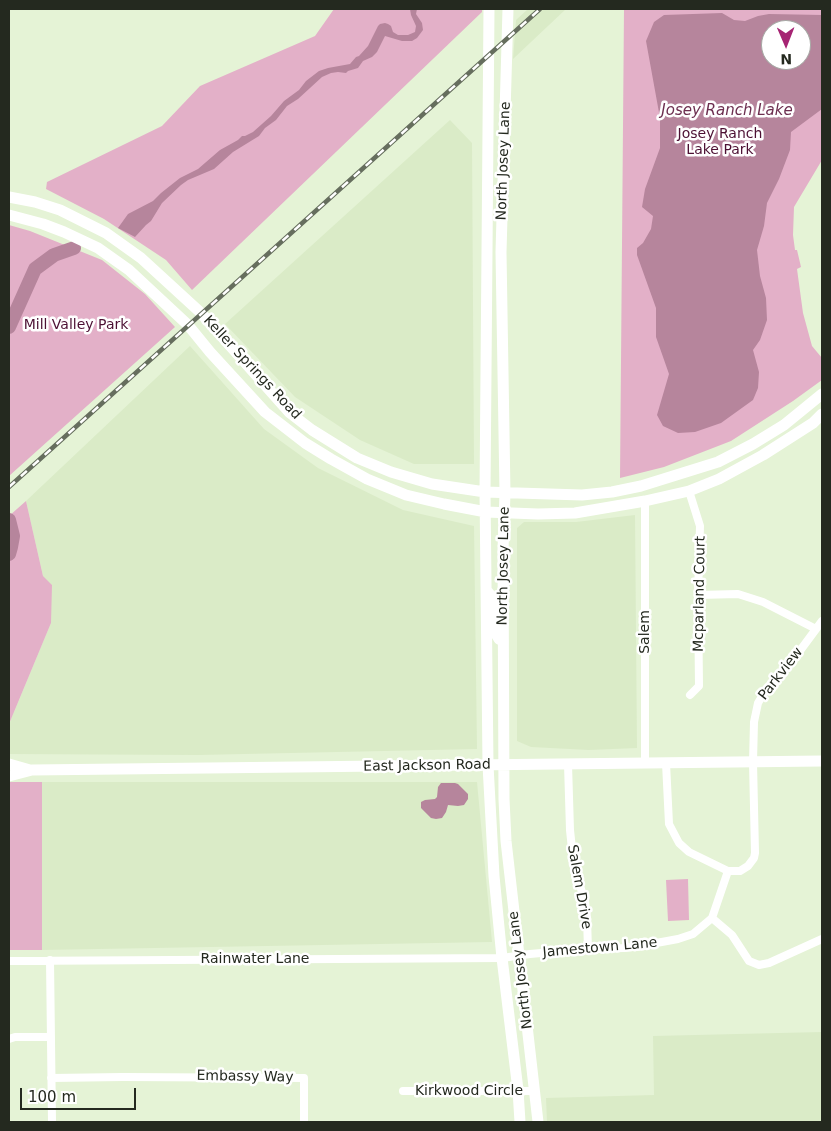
<!DOCTYPE html>
<style>
body{margin:0}
#map{position:relative;width:831px;height:1131px;overflow:hidden;background:#e5f3d6;font-family:"DejaVu Sans",sans-serif}
canvas{display:block}
.frame{position:absolute;inset:0;border:10px solid #24291f;pointer-events:none}
.north{position:absolute;left:761px;top:20px;width:50px;height:50px;box-sizing:border-box;background:#fff;border:1px solid #a7a9a5;border-radius:50%;rotate:179deg;font-size:14px;font-weight:700;line-height:20px;text-align:center;color:#24291f}
.north::after{content:'';display:block;margin:auto;width:18px;height:22px;background:#a62473;clip-path:polygon(50% 0,100% 100%,50% 72%,0 100%)}
.scale{position:absolute;left:20px;top:1088px;width:116px;height:22px;box-sizing:border-box;border:2px solid #24291f;border-top:0;padding-left:6px;font-size:15px;line-height:18px;white-space:nowrap;color:#24291f;-webkit-text-stroke:4px #fff;paint-order:stroke}
</style>
<div id="map">
<canvas width="831" height="1131"></canvas>
<div class="frame"></div>
<div class="north">N</div>
<div class="scale">100 m</div>
</div>
<script>
const context = document.querySelector('canvas').getContext('2d');
context.lineJoin = 'round';
function fill(path, color) {
  context.fillStyle = color;
  context.fill(path, 'evenodd');
}
function poly(rows) {
  const path = new Path2D();
  for (const r of rows) {
    path.moveTo(r[0], r[1]);
    for (let i = 2; i < r.length; i += 2) path.lineTo(r[i], r[i + 1]);
  }
  return path;
}
function strokePath(path, color, width, dash) {
  context.strokeStyle = color;
  context.lineWidth = width;
  context.lineCap = dash ? 'butt' : 'round';
  context.setLineDash(dash || []);
  context.stroke(path);
}
function write(font, color, halo, rows, align = 'center') {
  context.font = font + ' "DejaVu Sans",sans-serif';
  context.lineWidth = 5;
  context.setLineDash([]);
  context.textBaseline = 'middle';
  context.strokeStyle = halo;
  context.fillStyle = color;
  for (const [text, x, y, turn = 0] of rows) {
    context.save();
    context.translate(x, y);
    context.rotate((+turn || 0) * Math.PI / 180);
    context.textAlign = isNaN(turn) ? turn : align;
    if (halo) context.strokeText(text, 0, 0);
    context.fillText(text, 0, 0);
    context.restore();
  }
}
fill(poly([
 [528,9,566,9,513,59,516,20],
 [450,120,472,143,474,464,414,464,360,440,295,397,225,324],
 [190,346,264,429,318,468,403,510,474,526,477,749,198,755,9,754,9,724,51,623,43,576,26,501],
 [635,515,637,748,589,750,531,747,517,741,517,528,524,522,576,522],
 [42,782,477,782,492,942,42,950],
 [822,1032,822,1122,547,1122,546,1098,654,1095,653,1036]
]), '#daebc7');
fill(poly([
 [334,9,482,9,482,12,192,290,166,260,104,219,46,189,47,182,162,126,200,86,315,36],
 [624,9,822,9,822,160,794,207,793,235,795,250,797,250,801,267,797,269,803,313,812,346,822,358,822,380,793,401,731,441,664,467,620,478],
 [771,30,801,30,801,60,771,60],
 [9,225,30,231,102,260,145,294,175,327,9,476],
 [26,501,43,576,52,585,51,623,9,724,9,516],
 [9,782,42,782,42,950,9,950],
 [688,879,689,920,668,921,666,880]
]), '#e3b0c8');
fill(poly([
 [410,9,417,9,416,14,422,23,423,30,417,38,412,41,402,41,385,36,377,52,372,57,363,61,358,68,348,71,346,73,338,72,331,73,322,77,298,99,287,106,276,120,265,128,259,136,233,152,214,169,188,180,181,185,162,203,151,221,146,225,135,237,118,228,128,214,153,201,161,193,180,178,198,169,220,150,238,140,242,136,245,136,253,132,271,116,284,101,299,90,306,81,319,71,328,68,350,64,356,57,359,56,368,46,378,26,380,24,385,23,388,24,391,26,393,32,398,35,408,35,415,32,416,26,411,15],
 [722,13,734,20,745,21,758,16,769,14,822,15,822,109,791,132,790,150,779,179,767,203,764,226,757,250,760,276,766,298,767,320,760,340,753,350,759,372,758,388,753,400,721,423,695,432,678,433,663,426,657,415,669,374,656,337,656,308,637,255,637,248,643,243,651,229,653,216,642,207,645,189,660,148,660,118,646,41,654,22,664,15],
 [771,30,801,30,801,60,771,60],
 [441,783,455,783,458,784,468,794,468,799,464,805,458,806,448,805,446,812,442,818,436,819,431,818,421,808,421,802,425,800,435,799,437,797,438,787]
]), '#b6859c');
strokePath(poly([
 [9,327,35,269,54,255,74,248],
 [9,520,13,536,11,547,9,554]
]), '#b6859c', 14);
strokePath(poly([
 [689,491,700,526,698,595,699,686,690,695],
 [645,501,645,763],
 [698,595,738,594,763,602,816,629],
 [666,763,669,824,679,843,689,852,728,871,740,871,748,866,754,858,755,853,753,762,754,722,758,703,767,688,799,652,822,621],
 [568,764,570,830,574,868,585,901,587,918,588,950],
 [712,918,732,935,749,961,759,965,769,963,822,939],
 [50,960,52,1122],
 [9,961,502,958,530,954,575,950,623,948,640,946,678,939,693,934,712,918,728,871],
 [9,1039,15,1037,51,1037],
 [51,1078,123,1077,304,1078,304,1122],
 [403,1091,535,1091]
]), '#fff', 8);
strokePath(poly([
 [489,9,485,492,488,765,494,876,502,958,518,1090,520,1122],
 [508,9,501,252,505,493,503,550,504,799,506,841,538,1122],
 [9,197,35,202,60,210,106,233,141,258,201,313,290,413,312,430,357,458,391,472,432,484,485,492,582,495,612,492,641,486,718,462,753,444,784,425,822,394],
 [9,215,43,224,64,232,98,248,129,270,188,325,210,352,265,412,305,443,331,459,367,479,406,495,444,504,486,512,538,514,575,513,645,501,689,491,719,479,763,455,813,423,822,414],
 [487,591,494,599,495,632,499,639,503,641],
 [9,764,30,770],
 [9,776,32,770,822,761]
]), '#fff', 11);
const rail = poly([
 [9,487,540,9]
]);
strokePath(rail, '#666e5e', 4.5);
strokePath(rail, '#fff', 2.5, [8]);
write('14px', '#4c1033', '#fff', [
 ["Josey Ranch",720,134],
 ["Lake Park",720,150],
 ["Mill Valley Park",76,325]
]);
write('14px', '#24291f', '#fff', [
 ["North Josey Lane",504,161,-88],
 ["Keller Springs Road",252,368,47],
 ["North Josey Lane",504,566,-89],
 ["Mcparland Court",700,594,-89],
 ["Salem",645,632,-90],
 ["Parkview",781,674,-52],
 ["East Jackson Road",427,766,-1],
 ["Salem Drive",579,887,80],
 ["Jamestown Lane",600,948,-5],
 ["Rainwater Lane",255,959],
 ["North Josey Lane",521,970,-97],
 ["Embassy Way",245,1077,1],
 ["Kirkwood Circle",469,1091]
]);
write('italic 15px', '#6d2f50', '#fff', [
 ["Josey Ranch Lake",727,111]
]);
</script>
